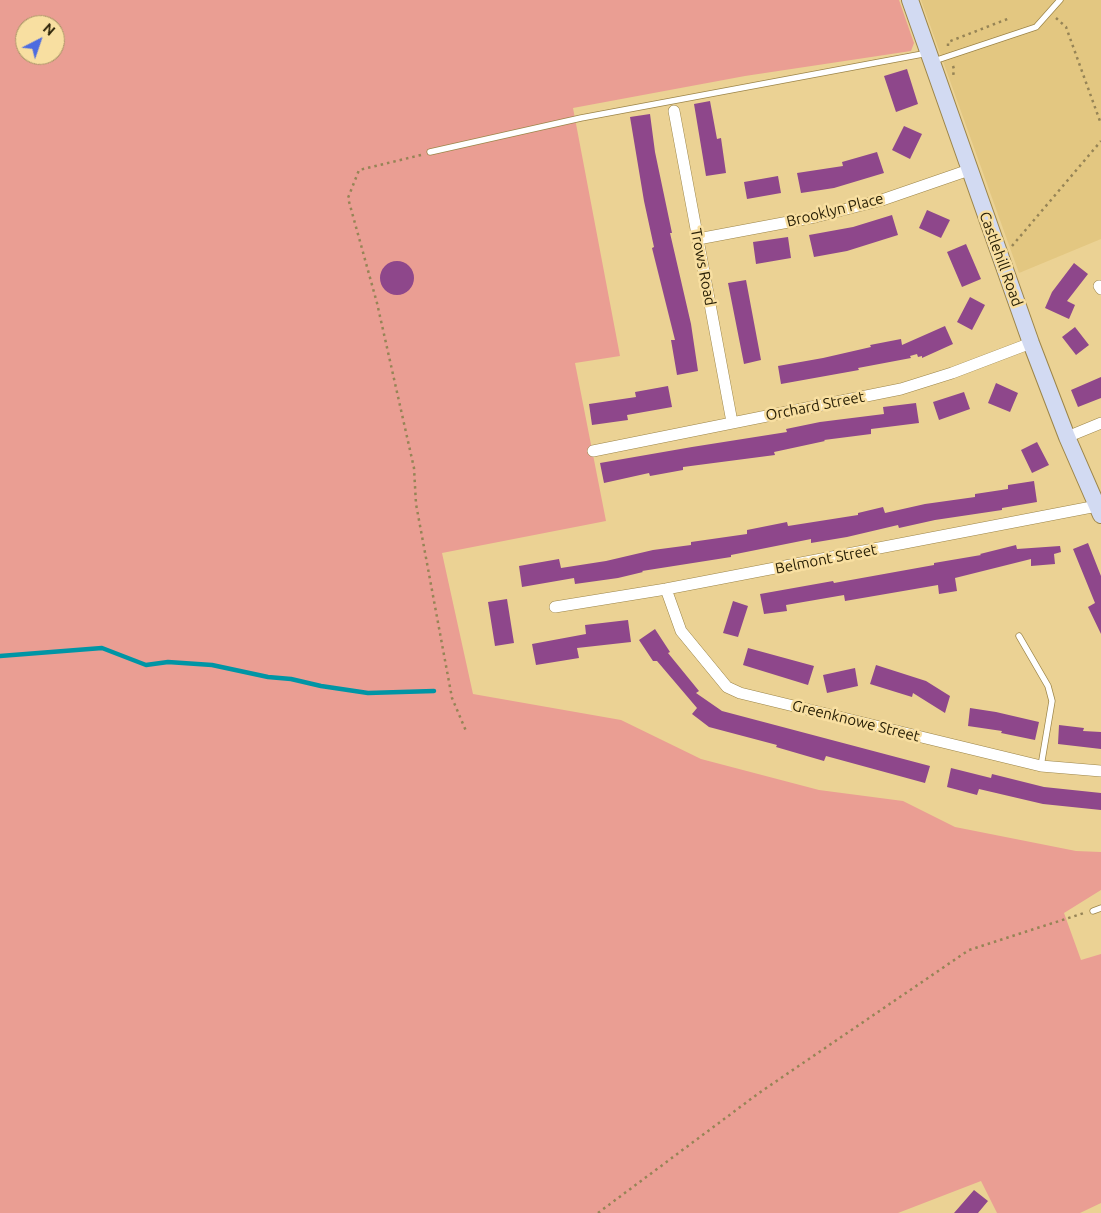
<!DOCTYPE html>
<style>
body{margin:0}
#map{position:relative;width:1101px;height:1213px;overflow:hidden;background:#ebd294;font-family:Ubuntu,sans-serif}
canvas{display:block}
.north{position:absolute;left:15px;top:15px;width:50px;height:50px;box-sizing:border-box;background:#f8dfa1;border:1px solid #a59363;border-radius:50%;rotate:41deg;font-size:14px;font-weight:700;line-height:20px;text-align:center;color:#292006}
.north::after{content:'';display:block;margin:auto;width:18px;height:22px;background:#4d6ce0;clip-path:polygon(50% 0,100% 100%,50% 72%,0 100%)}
</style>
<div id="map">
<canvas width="1101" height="1213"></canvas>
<div class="north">N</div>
</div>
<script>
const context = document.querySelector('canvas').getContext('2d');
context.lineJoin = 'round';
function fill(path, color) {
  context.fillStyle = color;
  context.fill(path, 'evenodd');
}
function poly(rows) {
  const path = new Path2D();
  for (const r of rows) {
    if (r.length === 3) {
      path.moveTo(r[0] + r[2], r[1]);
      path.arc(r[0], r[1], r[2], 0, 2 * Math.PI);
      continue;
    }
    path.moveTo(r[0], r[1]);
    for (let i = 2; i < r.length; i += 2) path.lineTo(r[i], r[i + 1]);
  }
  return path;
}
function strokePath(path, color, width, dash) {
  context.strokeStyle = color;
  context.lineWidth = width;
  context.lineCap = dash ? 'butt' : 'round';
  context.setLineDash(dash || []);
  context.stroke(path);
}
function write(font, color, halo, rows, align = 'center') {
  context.font = font + ' Ubuntu,sans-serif';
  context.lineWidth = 5;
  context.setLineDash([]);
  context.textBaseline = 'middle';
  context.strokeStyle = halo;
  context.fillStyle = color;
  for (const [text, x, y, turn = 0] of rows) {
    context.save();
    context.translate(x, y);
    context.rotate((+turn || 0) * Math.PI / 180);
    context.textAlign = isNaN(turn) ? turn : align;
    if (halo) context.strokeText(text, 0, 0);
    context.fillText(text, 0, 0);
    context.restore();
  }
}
fill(poly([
 [921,0,1101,0,1101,239,1019,273]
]), '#e3c781');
fill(poly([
 [0,0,899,0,914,43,911,51,745,76,573,108,620,356,575,363,606,521,442,553,473,694,621,720,701,759,819,790,903,801,955,827,1076,851,1101,852,1101,890,1064,913,1081,960,1101,954,1101,1203,1080,1213,997,1213,981,1181,898,1213,0,1213],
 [25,25,55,25,55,55,25,55]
]), '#ea9e93');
strokePath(poly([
 [0,656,102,648,146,665,168,662,212,665,268,677,291,679,321,686,368,693,434,691]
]), '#0095a5', 4.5);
fill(poly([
 [907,69,918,104,896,112,884,76],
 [710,101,717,139,721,138,726,173,706,176,694,104],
 [650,114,655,152,672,233,670,233,691,324,698,371,677,375,671,340,675,340,652,248,654,247,644,201,630,117],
 [904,126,922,134,910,159,892,150],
 [877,152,884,173,834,188,801,193,797,173,843,166,842,162],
 [778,176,781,193,747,199,744,182],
 [927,210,950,220,941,238,919,228],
 [892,215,898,235,847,251,814,257,809,235,853,227],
 [788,237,791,258,756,264,753,242],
 [966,244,981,279,962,287,947,252],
 [397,278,17],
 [1074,263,1088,274,1067,301,1075,305,1069,319,1045,308,1052,292],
 [746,280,761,360,744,364,728,283],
 [970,297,985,305,972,330,957,322],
 [945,326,953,344,922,358,922,356,918,357,917,354,910,356,911,358,858,368,859,370,781,384,778,366,823,358,871,347,870,345,901,339,902,345],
 [1075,327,1089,345,1076,355,1062,337],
 [1101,377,1101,398,1078,407,1071,390],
 [996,383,1018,393,1010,412,988,403],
 [668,386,672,407,627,415,628,420,592,425,589,404,636,397,635,392],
 [964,392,970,409,939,420,933,402],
 [916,403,919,423,871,429,871,434,824,440,825,441,774,452,775,455,683,467,683,470,650,476,649,473,604,483,600,463,692,447,787,432,786,429,820,422,884,414,883,407],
 [1037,442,1049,465,1032,473,1021,450],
 [1034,481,1037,502,1002,508,1002,510,935,520,899,528,898,525,847,537,811,543,811,539,731,555,731,557,642,571,643,572,618,578,575,584,574,578,522,587,519,566,559,559,561,568,606,561,653,550,691,545,691,542,747,534,747,530,787,522,788,526,858,515,858,513,883,507,885,513,925,504,975,497,975,494,1008,489,1008,485],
 [1088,543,1101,576,1101,634,1088,607,1095,603,1073,549],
 [1016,545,1017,549,1060,546,1061,552,1054,554,1055,564,1031,566,1031,559,955,578,957,591,939,594,938,585,845,601,844,595,786,605,787,611,764,614,760,594,833,581,834,583,934,565,934,563,981,555,980,554],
 [507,599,514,643,495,646,488,602],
 [733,601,748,606,738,637,723,633],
 [628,620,631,642,577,648,579,658,536,665,532,644,586,634,585,625],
 [655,629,670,652,668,653,699,691,696,693,722,711,930,766,925,783,826,756,824,761,776,747,777,745,709,727,692,714,697,708,657,661,653,661,639,640],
 [748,648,814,666,808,685,743,665],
 [876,665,926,681,950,696,945,713,913,693,912,697,870,684],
 [855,668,858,686,827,693,823,675],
 [970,708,996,712,1039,722,1035,740,1001,733,1002,731,968,726],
 [1059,725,1084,728,1083,731,1101,732,1101,749,1058,744],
 [951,768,991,778,992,774,1044,787,1101,793,1101,810,1043,804,979,789,977,795,947,787],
 [974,1190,988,1201,978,1213,954,1213]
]), '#8e478b');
const service = poly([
 [934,61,1036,27,1060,0],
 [430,152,581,118,928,53],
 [1019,636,1048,686,1052,701,1041,766],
 [1093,911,1101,908]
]);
const minor = poly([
 [674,111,732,422],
 [698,239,815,217,882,200,969,170],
 [1099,286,1101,289],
 [1067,437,1101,423],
 [593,451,901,389,952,373,1031,343],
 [666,589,681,631,727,687,740,693,1041,766,1101,771],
 [555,607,666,589,1097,506]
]);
const secondary = poly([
 [910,0,1031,343,1067,437,1101,515]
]);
strokePath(service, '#9c8549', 7);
strokePath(minor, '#9c8549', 12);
strokePath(secondary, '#9c8549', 18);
strokePath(poly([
 [1056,18,1066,27,1101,124],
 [948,46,948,42,1010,18],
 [953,66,954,69,953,77],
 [421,155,359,170,348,198,377,303,414,468,416,504,452,698,466,731],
 [1012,246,1101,141],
 [598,1213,759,1093,969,950,1084,913]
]), '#968456', 2.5, [2.5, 4]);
strokePath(service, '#fff', 5.5);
strokePath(minor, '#fff', 11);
strokePath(secondary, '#d2daf2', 16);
write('15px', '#292006', '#f8dfa1', [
 ["Brooklyn Place",835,210,-14],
 ["Castlehill Road",1001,259,70],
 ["Trows Road",703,267,79],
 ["Orchard Street",815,406,-11],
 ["Belmont Street",826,559,-11],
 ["Greenknowe Street",856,721,14]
]);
</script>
